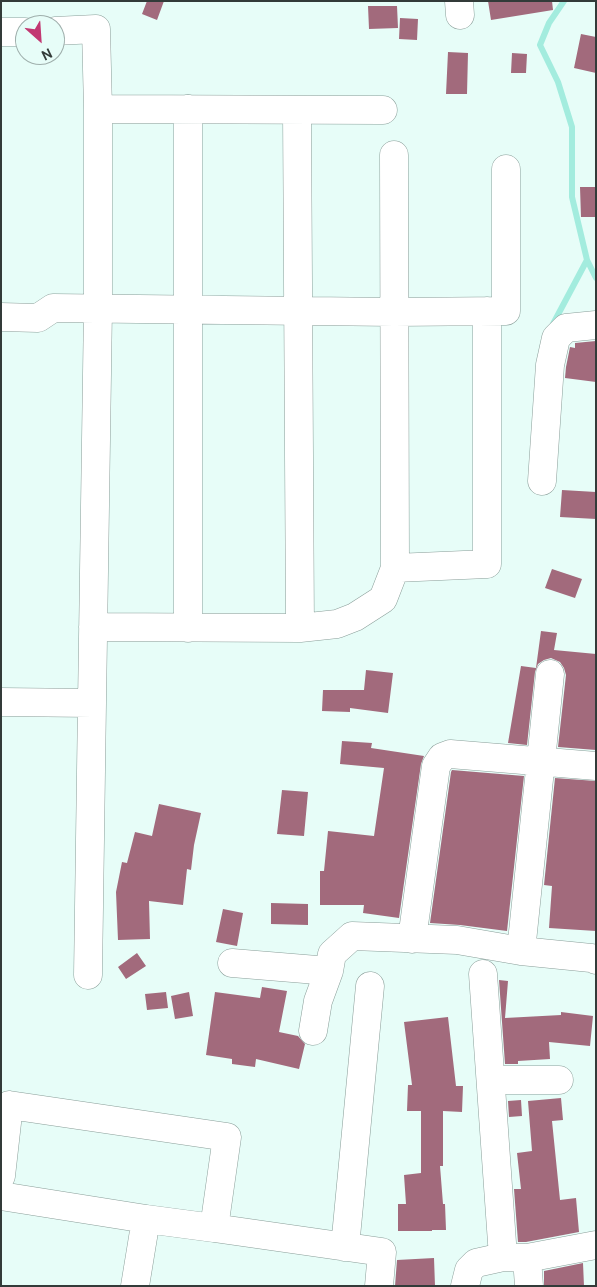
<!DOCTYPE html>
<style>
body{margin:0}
#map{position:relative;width:597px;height:1287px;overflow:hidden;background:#e7fdf8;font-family:Overpass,sans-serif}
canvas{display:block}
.frame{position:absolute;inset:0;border:2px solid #333b39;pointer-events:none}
.north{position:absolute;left:15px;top:15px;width:50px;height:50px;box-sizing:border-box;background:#e7fdf8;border:1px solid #9fafac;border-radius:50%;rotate:154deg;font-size:14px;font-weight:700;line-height:20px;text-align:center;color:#333b39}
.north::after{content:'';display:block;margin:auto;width:18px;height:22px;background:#c23872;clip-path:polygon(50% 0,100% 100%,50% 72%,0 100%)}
</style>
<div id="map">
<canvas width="597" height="1287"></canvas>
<div class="frame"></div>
<div class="north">N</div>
</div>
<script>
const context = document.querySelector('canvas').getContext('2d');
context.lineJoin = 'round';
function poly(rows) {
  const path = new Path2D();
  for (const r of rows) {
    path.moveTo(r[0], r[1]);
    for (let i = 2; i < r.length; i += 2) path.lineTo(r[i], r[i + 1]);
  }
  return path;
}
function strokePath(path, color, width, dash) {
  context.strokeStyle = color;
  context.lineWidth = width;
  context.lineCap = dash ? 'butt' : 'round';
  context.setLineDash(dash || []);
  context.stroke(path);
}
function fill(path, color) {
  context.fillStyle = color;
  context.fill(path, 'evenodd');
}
strokePath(poly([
 [587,260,596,278],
 [553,324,587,260,572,197,572,127,558,82,540,45,549,23,564,1]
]), '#a3ecde', 6);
fill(poly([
 [147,1,164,1,157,20,142,14],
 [488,1,552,1,553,10,491,20],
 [368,6,397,6,398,28,369,29],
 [400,18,418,19,417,40,399,39],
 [581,34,596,37,596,73,574,68],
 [448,52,468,53,467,94,446,94],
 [512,53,527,54,526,73,511,73],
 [580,187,596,187,596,217,581,217],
 [596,341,596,382,565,378,566,367,570,347,575,348,575,343],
 [562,490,596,492,596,519,560,517],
 [552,569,582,579,575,598,545,588],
 [541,631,557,633,554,650,596,654,596,750,558,747,566,675,564,668,560,662,551,658,544,660,538,664,535,672,527,745,508,743,521,666,536,668],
 [366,670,393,673,388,713,350,708,350,712,322,711,323,690,364,690],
 [342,741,372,743,371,748,424,756,421,764,399,918,363,913,364,905,320,905,320,871,324,871,328,831,374,836,384,768,340,764],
 [452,770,524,776,507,931,460,925,430,923,451,772],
 [555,778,596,781,596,931,549,928,552,886,544,885],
 [282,790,308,792,304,836,277,834],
 [159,804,201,813,194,845,191,870,187,869,183,905,149,901,150,939,118,940,116,892,122,862,127,863,135,832,152,836],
 [271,903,308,904,308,925,271,924],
 [223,909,243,913,237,946,216,942],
 [137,953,146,966,126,979,118,967],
 [499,980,508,981,505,1018,561,1015,561,1012,593,1016,590,1046,549,1042,550,1059,518,1061,518,1064,505,1064],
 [262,987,287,991,279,1032,298,1036,305,1044,299,1069,256,1059,255,1067,232,1064,232,1059,206,1055,215,992,260,998],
 [166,992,168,1008,147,1010,145,994],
 [189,992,193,1016,175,1019,171,996],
 [448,1017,456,1086,463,1086,462,1112,443,1111,443,1166,440,1166,443,1204,445,1204,446,1230,432,1230,432,1231,398,1231,398,1204,406,1204,404,1175,421,1173,421,1111,407,1111,408,1085,412,1085,404,1022],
 [561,1098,563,1120,552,1121,560,1200,576,1198,579,1232,526,1242,518,1242,514,1189,521,1189,517,1153,532,1151,528,1101],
 [521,1100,522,1116,509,1117,508,1101],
 [434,1258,435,1286,395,1286,397,1260],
 [583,1263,584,1286,544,1286,544,1271]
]), '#a26a7c');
const minor = poly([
 [459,1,460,15],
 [1,32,25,32],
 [98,109,383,110],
 [297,110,300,628],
 [394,155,395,568],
 [1,317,38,318,53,308,394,312,506,311,506,169],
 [542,481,550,365,556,338,566,328,596,325],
 [93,627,300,628,337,624,355,617,383,599,395,568,487,564,487,311],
 [188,628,188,109],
 [1,702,92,703,98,308,98,109,96,29,55,31],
 [412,939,436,766,442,757,450,754,596,766],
 [521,951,550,674],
 [232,963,329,971],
 [483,974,503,1257],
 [88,975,92,703],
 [313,1031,318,1001,329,971,332,954,352,936,457,940,521,951,591,958,596,960],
 [491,1080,559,1080],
 [1,1176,9,1105,227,1137,214,1228,382,1252,379,1286],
 [1,1196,146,1219,135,1286],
 [146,1219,214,1228],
 [345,1247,370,986],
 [527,1258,529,1286],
 [465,1286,469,1270,476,1263,503,1257,527,1258,596,1245]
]);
strokePath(minor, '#8a9e99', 29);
strokePath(minor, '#fff', 28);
</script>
